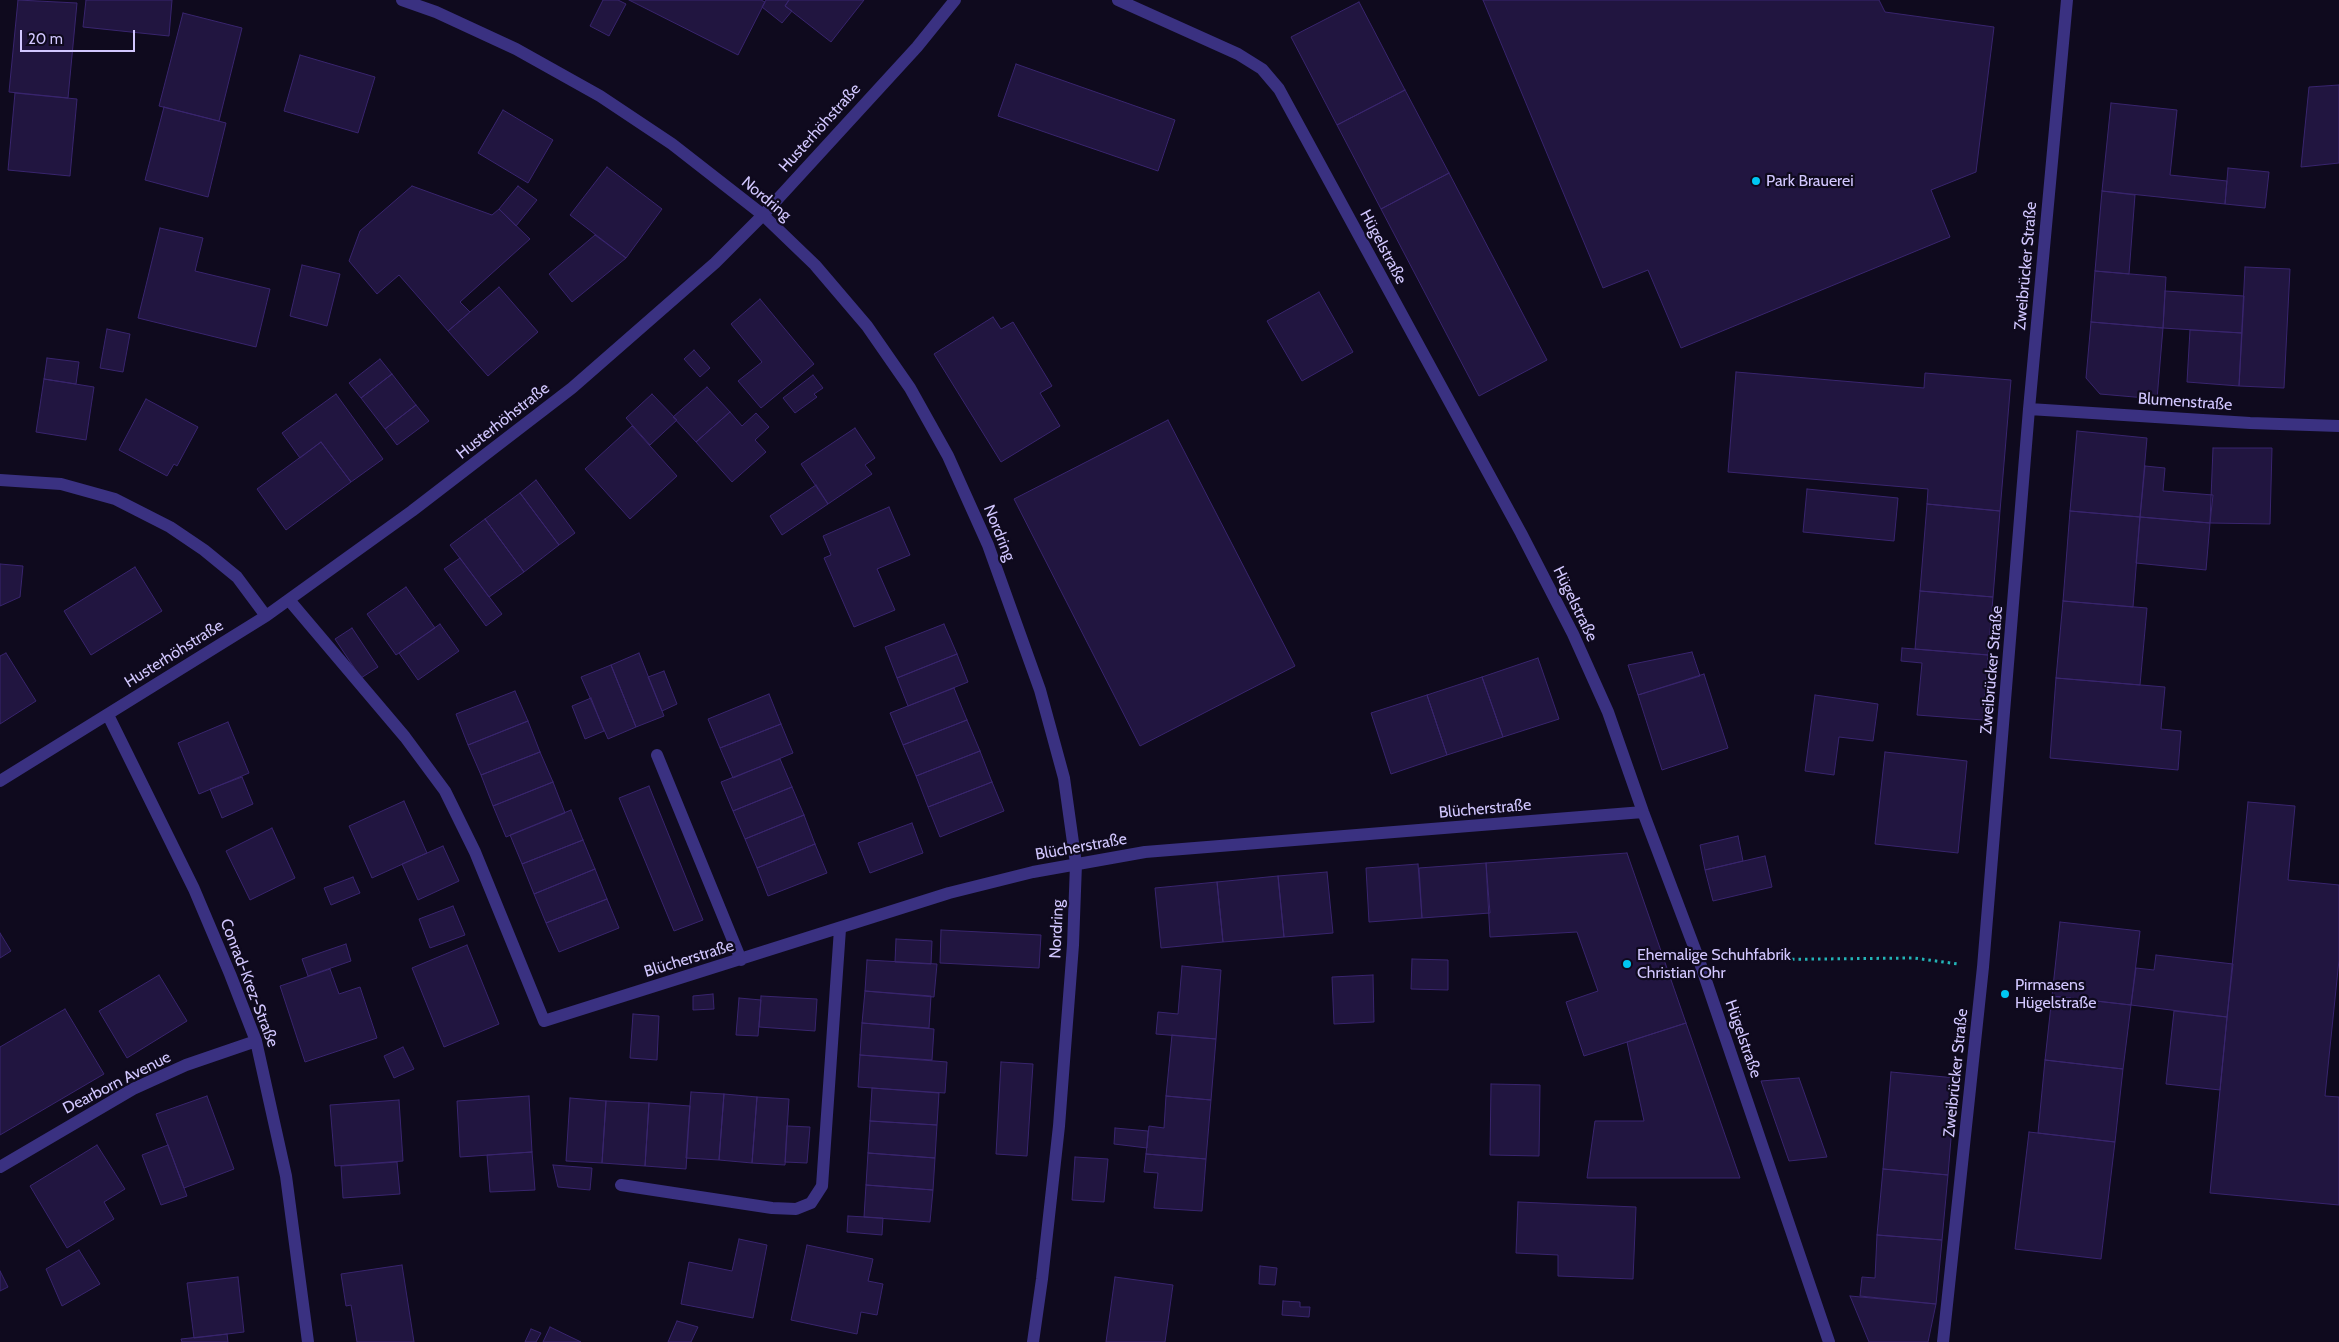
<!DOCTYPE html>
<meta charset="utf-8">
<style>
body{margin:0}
#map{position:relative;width:2339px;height:1342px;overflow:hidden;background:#0f0a1e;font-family:Cabin,sans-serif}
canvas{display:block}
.scale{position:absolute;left:20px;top:30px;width:115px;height:22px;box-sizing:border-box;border:2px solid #d2c7ff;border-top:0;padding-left:6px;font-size:15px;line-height:18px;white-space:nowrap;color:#d2c7ff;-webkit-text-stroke:4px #0f0a1e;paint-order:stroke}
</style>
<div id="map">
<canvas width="2339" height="1342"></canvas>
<div class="scale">20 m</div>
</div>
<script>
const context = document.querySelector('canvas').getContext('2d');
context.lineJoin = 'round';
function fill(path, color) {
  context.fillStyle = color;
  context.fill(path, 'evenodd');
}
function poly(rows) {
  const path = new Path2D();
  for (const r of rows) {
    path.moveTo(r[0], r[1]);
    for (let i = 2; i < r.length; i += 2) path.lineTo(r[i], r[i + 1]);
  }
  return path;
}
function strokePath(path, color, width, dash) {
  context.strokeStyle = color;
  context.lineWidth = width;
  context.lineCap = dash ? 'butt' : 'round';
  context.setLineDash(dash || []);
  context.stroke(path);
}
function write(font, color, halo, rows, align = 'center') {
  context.font = font + ' Cabin,sans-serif';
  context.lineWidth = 4.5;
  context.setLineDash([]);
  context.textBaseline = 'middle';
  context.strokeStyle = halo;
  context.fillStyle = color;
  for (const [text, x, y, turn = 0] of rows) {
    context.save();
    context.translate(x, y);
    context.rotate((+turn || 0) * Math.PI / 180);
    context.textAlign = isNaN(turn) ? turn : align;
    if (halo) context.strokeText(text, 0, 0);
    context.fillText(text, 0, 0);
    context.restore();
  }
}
const building = poly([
 [18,0,77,3,68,98,9,92,18,0],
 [86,0,172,0,169,36,83,27,86,0],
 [603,0,618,0,626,4,609,36,590,26,603,0],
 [629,0,761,0,765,2,738,55,629,0],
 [766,0,789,0,785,6,792,11,782,23,762,7,766,0],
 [789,0,864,0,831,42,785,6,789,0],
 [1483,0,1879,0,1885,12,1994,27,1976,172,1931,190,1950,237,1681,348,1648,270,1603,288,1483,0],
 [1359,2,1405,90,1337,125,1291,37,1359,2],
 [183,13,242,28,219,121,159,106,183,13],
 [300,55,375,77,358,133,284,111,300,55],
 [1016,64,1175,120,1158,171,998,116,1016,64],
 [2339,85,2339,163,2301,167,2309,87,2339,85],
 [1405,90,1449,173,1381,209,1337,125,1405,90],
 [15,93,77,99,70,176,8,170,15,93],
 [2111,103,2177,110,2170,175,2227,181,2225,204,2102,191,2111,103],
 [164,107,226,123,208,197,145,180,164,107],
 [503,110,553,140,528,183,478,153,503,110],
 [607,167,662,209,626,258,570,215,607,167],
 [2228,168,2269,172,2265,208,2225,204,2228,168],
 [1449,173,1547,360,1479,396,1381,209,1449,173],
 [412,186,492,215,499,209,530,239,460,302,470,312,448,331,399,275,377,294,349,261,360,231,412,186],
 [518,186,537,200,516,226,499,209,518,186],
 [2102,191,2135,195,2129,274,2095,271,2102,191],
 [160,228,203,238,195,271,270,289,256,347,138,318,160,228],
 [595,235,626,258,572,302,549,274,595,235],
 [302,265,340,274,327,326,290,316,302,265],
 [2245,267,2290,269,2284,388,2239,386,2245,267],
 [2095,271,2166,277,2163,328,2091,322,2095,271],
 [499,287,538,332,488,376,448,331,499,287],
 [2165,291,2244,296,2242,333,2163,328,2165,291],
 [1319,292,1353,352,1302,381,1267,321,1319,292],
 [760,299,814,364,761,408,738,381,762,362,731,324,760,299],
 [993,317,1001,329,1013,322,1052,386,1040,393,1060,426,1001,462,934,354,993,317],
 [2091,322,2163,328,2157,399,2100,394,2086,378,2091,322],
 [107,329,130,334,123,372,100,368,107,329],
 [2190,330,2242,333,2239,386,2187,382,2190,330],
 [694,350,710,368,700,377,684,359,694,350],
 [47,358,79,362,76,384,44,379,47,358],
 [380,359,392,374,361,398,349,383,380,359],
 [1736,372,1924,388,1925,373,2011,380,2000,511,1927,504,1928,489,1728,472,1736,372],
 [392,374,416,405,385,429,361,398,392,374],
 [813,375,823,388,814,394,817,397,795,413,783,398,813,375],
 [44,379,94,387,86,440,36,432,44,379],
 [707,387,730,412,696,442,673,417,707,387],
 [336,394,383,459,351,482,321,442,300,458,282,433,336,394],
 [652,394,677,420,650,445,626,418,652,394],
 [146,399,198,427,177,466,174,464,167,476,119,450,146,399],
 [416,405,429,421,397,445,385,429,416,405],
 [730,412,742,426,756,413,769,427,755,440,766,452,732,482,696,442,730,412],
 [1168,420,1295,666,1140,746,1014,499,1168,420],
 [632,426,677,476,630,519,585,469,632,426],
 [855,428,875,458,865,465,872,474,828,504,801,464,855,428],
 [2077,431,2147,438,2140,517,2070,511,2077,431],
 [321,442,351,482,286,530,257,489,321,442],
 [2213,448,2272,448,2270,524,2210,523,2213,448],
 [2145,466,2165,468,2163,491,2213,495,2210,523,2140,517,2145,466],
 [536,480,575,533,559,545,520,493,536,480],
 [816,485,828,504,782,535,770,516,816,485],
 [1807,489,1898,498,1894,541,1803,532,1807,489],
 [520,493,559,545,524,572,485,519,520,493],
 [1927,504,2000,511,1993,597,1920,591,1927,504],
 [889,507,910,555,877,569,895,610,854,627,824,558,831,555,823,536,889,507],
 [2070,511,2140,517,2133,607,2063,601,2070,511],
 [2140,517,2210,523,2206,570,2136,563,2140,517],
 [485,519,524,572,489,597,450,545,485,519],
 [460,558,502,614,486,626,444,569,460,558],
 [0,564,23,566,20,597,0,606,0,564],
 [135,567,162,611,91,655,64,611,135,567],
 [406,587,435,628,396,655,367,614,406,587],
 [1920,591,1993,597,1988,655,1915,649,1920,591],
 [2063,601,2147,608,2140,685,2056,678,2063,601],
 [440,624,459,651,418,680,399,653,440,624],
 [944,624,957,654,897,678,885,647,944,624],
 [352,628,378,667,361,678,335,639,352,628],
 [1902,648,1988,655,1983,720,1917,715,1922,663,1901,661,1902,648],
 [1692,652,1700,676,1638,695,1628,665,1692,652],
 [6,653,36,701,0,724,0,656,6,653],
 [639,653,664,716,636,727,611,665,639,653],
 [957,654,968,682,908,706,897,678,957,654],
 [1538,658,1559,719,1503,737,1482,677,1538,658],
 [611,665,636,727,608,739,581,677,611,665],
 [664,671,677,704,662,711,648,677,664,671],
 [1704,674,1728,748,1662,770,1638,695,1704,674],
 [1482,677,1503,737,1447,755,1427,695,1482,677],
 [2056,678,2165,687,2161,729,2181,731,2178,770,2050,758,2056,678],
 [954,688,967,720,903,745,890,713,954,688],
 [515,691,528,721,468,745,456,714,515,691],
 [769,694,781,724,720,748,708,719,769,694],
 [1427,695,1447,755,1391,774,1371,713,1427,695],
 [1815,695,1878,704,1873,741,1839,737,1834,775,1805,771,1815,695],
 [591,698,604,731,585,739,572,706,591,698],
 [967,720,980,751,916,776,903,745,967,720],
 [528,721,540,752,481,775,468,745,528,721],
 [228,722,249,773,199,794,178,743,228,722],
 [781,724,793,753,733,778,720,748,781,724],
 [980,751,992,782,928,807,916,776,980,751],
 [540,752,553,782,493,806,481,775,540,752],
 [1885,752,1967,761,1958,853,1875,844,1885,752],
 [780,759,792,787,733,811,721,782,780,759],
 [242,777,253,804,222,818,210,789,242,777],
 [553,782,565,813,506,837,493,806,553,782],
 [992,782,1004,811,940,837,928,807,992,782],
 [649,786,703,920,674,931,619,798,649,786],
 [792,787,804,815,745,839,733,811,792,787],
 [404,801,427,853,372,878,349,826,404,801],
 [2248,802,2295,806,2288,880,2339,885,2339,960,2325,1096,2339,1097,2339,1205,2210,1193,2248,802],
 [571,810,583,840,522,864,510,835,571,810],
 [804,815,815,844,757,868,745,839,804,815],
 [912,823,923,853,870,873,858,843,912,823],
 [272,828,295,878,250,900,226,851,272,828],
 [1738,836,1743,861,1705,870,1700,845,1738,836],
 [583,840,595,869,534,894,522,864,583,840],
 [815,844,827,873,768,896,757,868,815,844],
 [443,846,459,881,418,900,402,864,443,846],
 [1627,853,1686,1023,1584,1056,1566,1002,1598,991,1577,932,1490,937,1486,863,1627,853],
 [1765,856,1772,887,1713,901,1705,870,1765,856],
 [1486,863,1490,913,1422,918,1419,868,1486,863],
 [1418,864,1422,918,1369,922,1366,868,1418,864],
 [595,869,607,899,546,923,534,894,595,869],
 [1327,872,1333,933,1284,937,1278,876,1327,872],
 [1278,876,1284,937,1223,942,1217,882,1278,876],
 [353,877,360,893,331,905,324,888,353,877],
 [1217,882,1223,942,1161,948,1155,888,1217,882],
 [607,899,619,928,559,952,546,923,607,899],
 [453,906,465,935,430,948,419,919,453,906],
 [2060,922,2140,931,2131,1005,2052,996,2060,922],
 [941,930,1041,935,1039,968,940,963,941,930],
 [0,933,11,951,0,958,0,933],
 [896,939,932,941,931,964,895,962,896,939],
 [346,944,351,961,308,976,302,959,346,944],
 [467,945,499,1024,444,1047,412,968,467,945],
 [2156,955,2233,964,2227,1017,2131,1005,2136,968,2154,970,2156,955],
 [1412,959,1448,960,1448,990,1411,989,1412,959],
 [867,960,937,964,934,997,865,991,867,960],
 [1182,966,1221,970,1216,1039,1156,1034,1158,1012,1178,1014,1182,966],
 [330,969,339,994,360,987,377,1038,305,1062,280,986,330,969],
 [159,975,187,1021,127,1058,99,1011,159,975],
 [1373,975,1374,1022,1334,1024,1332,977,1373,975],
 [865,991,931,996,929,1028,862,1023,865,991],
 [713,994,714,1009,693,1010,693,996,713,994],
 [761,996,817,999,815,1031,759,1027,761,996],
 [2052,996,2131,1005,2123,1069,2045,1060,2052,996],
 [739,998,761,1000,758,1036,736,1035,739,998],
 [65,1009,104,1074,0,1135,0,1047,65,1009],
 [2174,1011,2227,1017,2220,1090,2166,1084,2174,1011],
 [633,1014,659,1016,657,1060,630,1058,633,1014],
 [862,1023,934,1029,932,1060,860,1055,862,1023],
 [1686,1023,1740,1178,1587,1178,1595,1121,1644,1121,1627,1042,1686,1023],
 [1172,1035,1216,1039,1211,1100,1166,1096,1172,1035],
 [403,1047,414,1069,394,1078,384,1056,403,1047],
 [860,1055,947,1062,945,1093,858,1087,860,1055],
 [2045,1060,2123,1069,2115,1142,2038,1133,2045,1060],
 [1001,1062,1033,1064,1027,1156,996,1154,1001,1062],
 [1891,1072,1956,1078,1948,1175,1883,1169,1891,1072],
 [1799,1078,1827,1157,1789,1161,1761,1081,1799,1078],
 [1491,1084,1540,1085,1539,1156,1490,1155,1491,1084],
 [872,1088,939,1093,937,1125,870,1121,872,1088],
 [691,1092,724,1094,719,1160,686,1158,691,1092],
 [724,1094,757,1097,752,1163,719,1160,724,1094],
 [207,1096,234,1169,184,1188,156,1114,207,1096],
 [529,1096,532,1152,460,1157,457,1101,529,1096],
 [1166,1096,1211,1100,1206,1159,1146,1154,1149,1126,1164,1128,1166,1096],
 [757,1097,789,1099,785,1165,752,1163,757,1097],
 [570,1098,606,1101,602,1163,566,1161,570,1098],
 [399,1100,403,1161,335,1166,330,1105,399,1100],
 [606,1101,649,1103,645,1166,602,1163,606,1101],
 [649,1103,690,1106,686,1169,645,1166,649,1103],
 [870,1121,937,1125,935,1158,868,1153,870,1121],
 [787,1126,810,1127,807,1163,785,1162,787,1126],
 [1115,1128,1148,1131,1147,1148,1114,1144,1115,1128],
 [2029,1132,2115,1142,2101,1259,2015,1249,2029,1132],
 [97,1145,125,1189,104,1202,114,1219,67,1248,30,1186,97,1145],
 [168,1145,187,1196,161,1205,142,1155,168,1145],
 [532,1152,535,1190,490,1192,487,1155,532,1152],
 [868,1153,935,1158,933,1190,866,1185,868,1153],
 [1146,1154,1206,1159,1202,1211,1154,1208,1158,1173,1144,1172,1146,1154],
 [1075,1157,1108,1159,1104,1202,1072,1200,1075,1157],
 [397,1162,400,1194,343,1198,341,1166,397,1162],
 [553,1165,592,1168,590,1190,558,1187,553,1165],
 [1883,1169,1948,1175,1942,1240,1877,1235,1883,1169],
 [866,1185,933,1190,930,1222,864,1217,866,1185],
 [1518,1202,1636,1207,1633,1279,1558,1276,1558,1255,1516,1253,1518,1202],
 [848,1216,883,1218,882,1235,847,1232,848,1216],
 [1877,1235,1942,1240,1936,1304,1860,1296,1862,1277,1875,1278,1877,1235],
 [739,1239,767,1245,753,1318,681,1304,689,1262,732,1271,739,1239],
 [807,1245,873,1259,868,1281,883,1284,877,1315,861,1312,857,1334,791,1320,807,1245],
 [79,1250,100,1284,62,1306,46,1269,79,1250],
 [402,1265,414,1342,357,1342,351,1305,346,1306,341,1274,402,1265],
 [1260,1266,1277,1268,1275,1285,1259,1284,1260,1266],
 [0,1271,8,1287,0,1291,0,1271],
 [238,1277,244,1332,194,1338,187,1283,238,1277],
 [1115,1277,1173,1285,1165,1342,1106,1342,1115,1277],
 [1850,1296,1936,1304,1928,1342,1869,1342,1850,1296],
 [1283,1301,1300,1302,1300,1307,1310,1307,1309,1317,1282,1315,1283,1301],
 [677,1321,698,1327,691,1342,668,1342,677,1321],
 [550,1327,581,1342,543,1342,550,1327],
 [531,1329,541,1333,536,1342,525,1342,531,1329],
 [227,1334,228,1342,182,1342,181,1339,227,1334]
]);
fill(building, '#211540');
strokePath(building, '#39256e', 1);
strokePath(poly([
 [1727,960,1914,958,1958,964]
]), '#23b4b7', 3, [2.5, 4]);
strokePath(poly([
 [402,0,436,12,516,49,600,96,672,144,763,215,815,265,867,326,910,388,948,456,988,545,1040,690,1064,778,1076,864,1073,945,1059,1126,1042,1279,1033,1342],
 [1118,0,1238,54,1262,69,1279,89,1521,533,1573,634,1608,712,1643,812,1699,960,1829,1342],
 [2029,409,2250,423,2339,426],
 [0,480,61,484,115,499,170,527,204,550,237,577,266,616],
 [289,600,405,737,445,791,475,852,544,1021,949,893,1033,872,1145,852,1643,812],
 [108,715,194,889,230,974,256,1041,286,1176,308,1342],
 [657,755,741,960],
 [0,781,266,616,412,511,572,388,715,263,763,215,917,47,955,0],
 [0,1167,133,1089,186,1065,256,1041],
 [621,1185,772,1208,796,1209,811,1203,822,1186,840,929],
 [1943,1342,1983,967,2029,409,2067,0]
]), '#3a3181', 12);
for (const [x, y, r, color] of [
 [1756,181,5,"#00c7f2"],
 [1627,964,5,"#00c7f2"],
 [2005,994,5,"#00c7f2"]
]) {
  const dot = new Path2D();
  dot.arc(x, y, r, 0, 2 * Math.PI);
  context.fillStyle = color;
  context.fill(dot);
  strokePath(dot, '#0f0a1e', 2);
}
write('16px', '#d2c7ff', '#0f0a1e', [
 ["Husterhöhstraße",820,128,-48],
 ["Nordring",766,199,40],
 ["Hügelstraße",1383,247,62],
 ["Zweibrücker Straße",2026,266,-85],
 ["Blumenstraße",2185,402,4],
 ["Husterhöhstraße",503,421,-38],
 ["Nordring",999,533,68],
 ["Hügelstraße",1575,604,64],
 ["Husterhöhstraße",174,654,-32],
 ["Zweibrücker Straße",1992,670,-85],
 ["Blücherstraße",1485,809,-5],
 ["Blücherstraße",1081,847,-10],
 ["Nordring",1057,929,-87],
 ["Blücherstraße",689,959,-17],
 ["Conrad-Krez-Straße",249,983,69],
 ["Hügelstraße",1743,1039,71],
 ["Zweibrücker Straße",1956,1073,-84],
 ["Dearborn Avenue",117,1083,-27]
]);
write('16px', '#d2c7ff', '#0f0a1e', [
 ["Park Brauerei",1766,181],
 ["Ehemalige Schuhfabrik",1637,955],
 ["Christian Ohr",1637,973],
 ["Pirmasens",2015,985],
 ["Hügelstraße",2015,1003]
], 'left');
</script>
